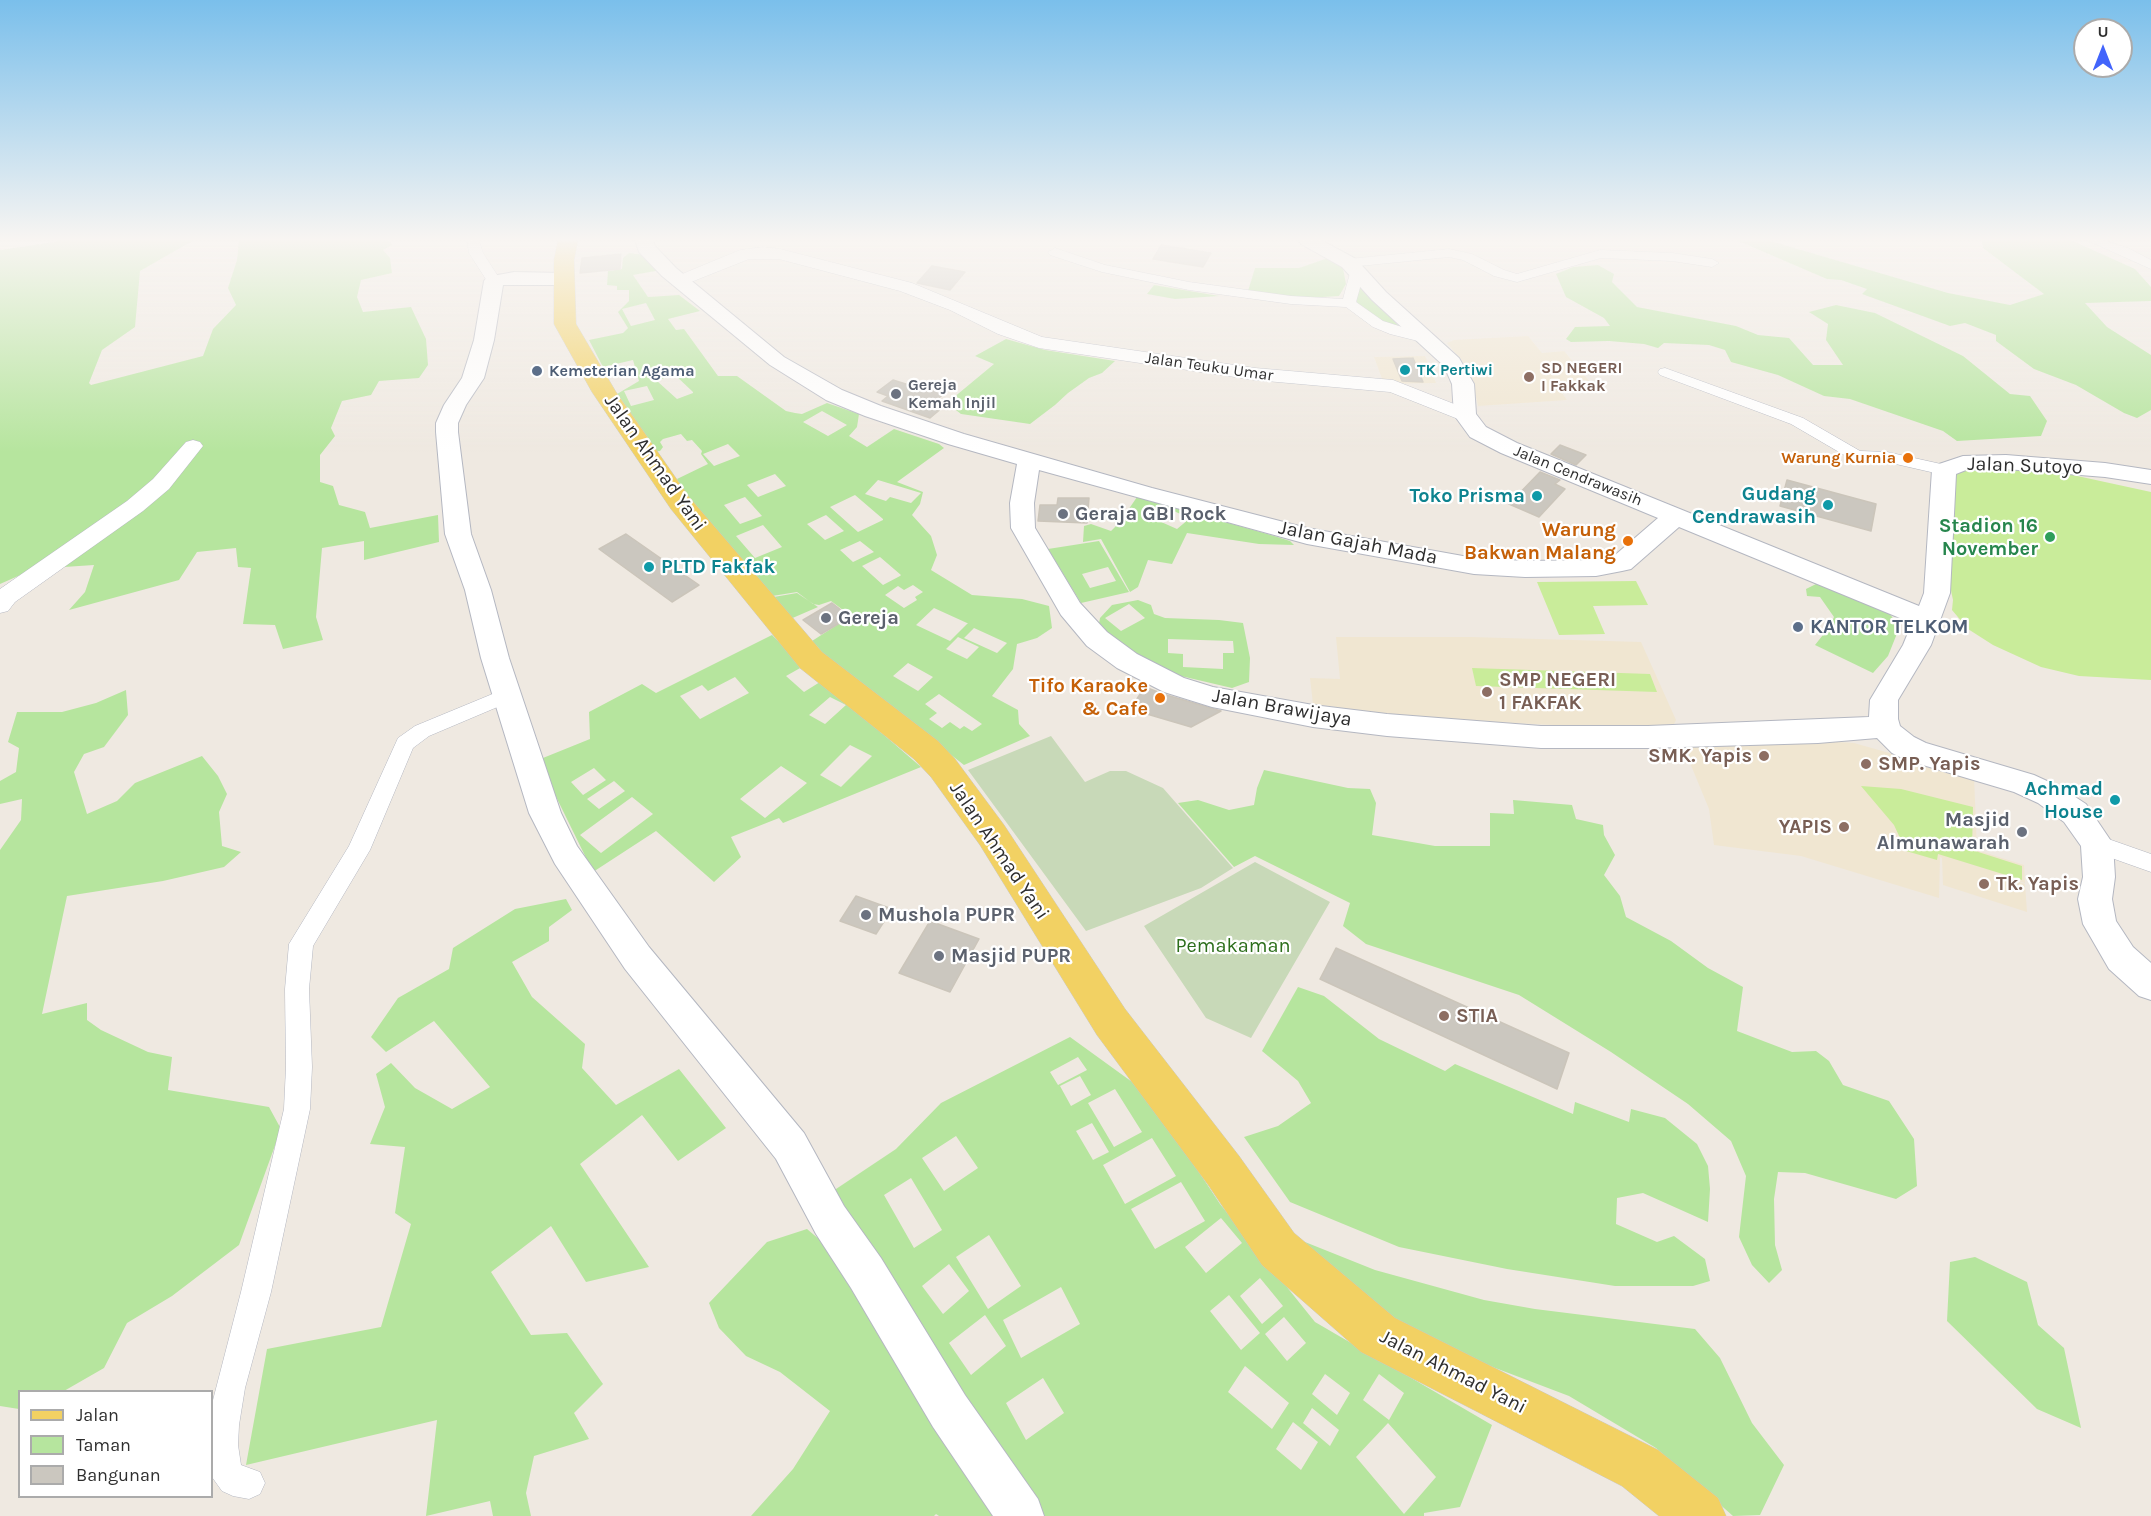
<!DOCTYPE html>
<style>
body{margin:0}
#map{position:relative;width:2151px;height:1516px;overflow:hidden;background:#efe9e1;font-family:Karla,sans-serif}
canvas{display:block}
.legend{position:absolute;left:18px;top:1390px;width:195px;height:108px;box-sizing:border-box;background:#fff;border:2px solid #ababab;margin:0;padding:8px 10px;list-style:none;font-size:18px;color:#2e2e2e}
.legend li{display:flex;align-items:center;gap:12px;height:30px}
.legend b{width:30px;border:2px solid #ababab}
.north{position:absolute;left:2073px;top:18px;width:60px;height:60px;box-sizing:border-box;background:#fff;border:2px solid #ababab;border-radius:50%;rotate:0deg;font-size:16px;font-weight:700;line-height:24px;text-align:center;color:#2e2e2e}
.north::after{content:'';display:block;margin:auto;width:21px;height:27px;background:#4264fb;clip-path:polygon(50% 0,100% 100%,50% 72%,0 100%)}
</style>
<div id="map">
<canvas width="2151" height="1516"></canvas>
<ul class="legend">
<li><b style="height:8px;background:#f2d163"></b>Jalan</li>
<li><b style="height:16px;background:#b6e59e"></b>Taman</li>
<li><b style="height:16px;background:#cbc7bf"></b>Bangunan</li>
</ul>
<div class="north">U</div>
</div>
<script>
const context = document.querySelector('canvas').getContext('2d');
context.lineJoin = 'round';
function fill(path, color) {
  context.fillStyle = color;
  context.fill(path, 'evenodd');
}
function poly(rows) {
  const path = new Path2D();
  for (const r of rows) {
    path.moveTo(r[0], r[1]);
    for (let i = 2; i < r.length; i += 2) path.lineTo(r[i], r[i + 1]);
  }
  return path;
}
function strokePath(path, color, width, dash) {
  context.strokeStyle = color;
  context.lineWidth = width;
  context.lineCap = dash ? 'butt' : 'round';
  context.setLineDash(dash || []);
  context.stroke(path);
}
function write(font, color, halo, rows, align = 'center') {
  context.font = font + ' Karla,sans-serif';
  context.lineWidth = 4.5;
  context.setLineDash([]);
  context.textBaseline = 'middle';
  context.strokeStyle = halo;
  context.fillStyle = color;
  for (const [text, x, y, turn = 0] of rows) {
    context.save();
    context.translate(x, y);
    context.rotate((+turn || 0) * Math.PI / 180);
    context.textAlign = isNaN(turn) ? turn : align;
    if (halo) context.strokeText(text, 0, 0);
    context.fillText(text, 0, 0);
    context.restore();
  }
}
fill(poly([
 [1528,336,1542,353,1564,351,1591,383,1557,386,1567,400,1478,406,1470,371,1447,343,1454,340],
 [1425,356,1436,383,1384,384,1374,357],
 [1336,637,1471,637,1641,642,1676,720,1674,724,1658,727,1610,728,1420,718,1313,704,1310,678,1340,679],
 [1804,740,1854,743,1974,777,1977,850,2024,865,2025,883,1999,875,2025,884,2027,912,1943,885,1942,858,1940,857,1939,898,1801,856,1714,845,1709,809,1683,746]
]), '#f0e6d1');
fill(poly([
 [57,240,194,240,140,271,135,327,102,350,89,383,91,385,203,356,213,329,236,305,228,288,237,260,239,240,388,240,392,245,383,250,390,258,392,273,361,280,357,297,363,312,411,307,426,339,428,365,419,378,379,381,371,395,342,401,331,428,335,436,320,455,320,482,333,486,339,505,365,512,370,528,438,515,439,542,364,560,364,541,322,548,316,617,323,640,283,649,275,625,243,624,251,568,238,567,236,548,197,552,179,580,69,610,85,592,94,565,34,569,0,584,0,250,55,242],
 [1736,240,1767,240,1948,293,2010,305,2044,294,1983,248,1982,240,2071,240,2135,269,2151,287,2151,301,2085,303,2107,327,2151,355,2151,410,2137,418,2124,413,2076,385,2034,369,1996,341,1996,335,1965,323,1950,326,1862,294,1867,289,1841,280,1827,279],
 [629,253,645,255,661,270,633,275,648,297,679,295,700,311,668,319,676,330,684,329,718,376,737,376,786,411,795,413,802,414,827,403,859,414,857,427,849,436,867,447,894,429,939,444,944,448,897,482,923,492,920,504,912,515,931,536,937,555,931,570,972,595,1022,599,1049,606,1052,628,1037,638,1017,644,1013,669,992,696,1018,710,1019,724,1030,736,964,765,828,659,812,641,851,616,831,601,819,605,813,604,797,592,766,597,743,570,699,514,681,488,677,479,708,464,701,454,702,451,692,440,687,441,681,434,663,439,660,442,663,447,660,451,652,452,625,413,617,394,639,381,633,360,603,367,589,340,623,333,628,328,618,312,629,301,629,290,617,290,617,286,607,285,608,271,622,269,623,258],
 [646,303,655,320,631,326,622,309],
 [674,374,693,392,693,393,677,399,657,381],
 [647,386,654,400,631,406,624,391],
 [822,411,847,425,828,436,803,422],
 [728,444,740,456,714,466,703,454],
 [775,474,786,486,758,497,747,485],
 [878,480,921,493,911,503,890,497,886,501,865,494],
 [855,495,883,519,883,520,858,532,830,507],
 [745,497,762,516,740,524,724,505],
 [826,515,844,531,825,540,807,524],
 [763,525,782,547,755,558,736,536],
 [860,541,874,552,853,562,840,550],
 [880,557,901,575,900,576,883,585,862,566],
 [913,585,923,592,915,597,917,600,904,608,885,595,898,586,904,590],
 [934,608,967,623,968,623,950,641,916,625],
 [974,628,1007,643,997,653,964,638],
 [958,637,979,647,967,659,946,649],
 [908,663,933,677,918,691,893,676],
 [939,694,982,724,972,731,964,726,960,729,950,722,942,728,929,719,937,713,925,704],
 [1328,258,1343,268,1346,284,1339,296,1306,298,1265,295,1248,291,1255,268,1299,268],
 [1598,265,1614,274,1612,282,1637,307,1736,326,1758,335,1789,338,1813,365,1843,365,1826,340,1828,324,1809,312,1836,305,1875,313,1963,356,2010,394,2030,396,2047,421,2041,436,1957,441,1943,431,1850,399,1824,396,1778,375,1731,362,1725,350,1709,345,1664,343,1658,348,1644,344,1609,341,1571,342,1566,339,1575,327,1610,326,1604,318,1566,297,1556,274,1573,267],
 [1154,285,1219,296,1175,299,1147,294],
 [1361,286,1383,309,1403,331,1385,324,1358,307,1356,298],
 [1006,339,1045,350,1115,361,1102,373,1089,378,1068,393,1055,405,1030,424,961,414,947,403,994,364,975,356],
 [1137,497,1271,535,1290,541,1294,545,1259,544,1187,533,1172,564,1148,560,1138,587,1130,592,1101,539,1083,542,1084,526,1091,524,1111,531,1120,522],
 [1163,506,1189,518,1189,519,1177,529,1150,517],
 [1099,541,1129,592,1081,603,1048,549],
 [1108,567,1116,581,1090,588,1082,574],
 [1818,583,1886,610,1900,626,1888,656,1873,673,1815,645,1830,626,1834,617,1820,597,1807,596,1806,589],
 [797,593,818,607,788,620,768,598],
 [1138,600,1151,605,1154,614,1165,618,1219,620,1243,623,1250,658,1249,682,1232,688,1168,673,1130,656,1098,629,1100,618,1112,605],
 [1129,604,1145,618,1121,631,1105,618],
 [1168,639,1233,641,1234,653,1223,653,1223,669,1183,667,1183,654,1168,653],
 [772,635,796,659,921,767,783,823,779,818,731,837,741,857,714,882,656,831,593,872,538,760,590,739,589,712,642,684,656,693],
 [802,667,820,682,804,692,786,676],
 [735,677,749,693,700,719,680,696,702,685,708,691],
 [830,697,846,705,825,724,809,715],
 [850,745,872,756,841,787,820,775],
 [781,766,807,783,765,818,740,799],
 [594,768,606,780,583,795,571,782],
 [614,781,625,791,599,809,587,799],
 [632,797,653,814,601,853,580,835],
 [126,690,128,715,104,747,84,754,74,772,87,814,117,801,135,783,202,756,218,776,227,794,219,812,222,846,241,852,224,867,163,881,67,896,42,1014,87,1003,87,1020,101,1030,148,1052,172,1057,168,1090,269,1107,281,1129,239,1245,172,1296,127,1323,104,1368,64,1391,20,1392,19,1409,0,1406,0,850,21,820,22,799,0,804,0,781,16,772,19,748,8,742,17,712,62,712,96,703],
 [1264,770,1348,788,1370,789,1376,803,1372,835,1435,846,1490,846,1490,813,1514,814,1513,800,1572,805,1576,819,1603,825,1604,835,1615,855,1604,875,1620,896,1626,917,1671,941,1708,968,1743,987,1737,1031,1792,1052,1816,1051,1829,1061,1843,1085,1889,1101,1914,1139,1917,1186,1896,1199,1805,1173,1778,1172,1774,1199,1775,1245,1782,1270,1769,1283,1752,1265,1739,1237,1746,1176,1731,1141,1688,1104,1611,1052,1519,995,1366,944,1343,926,1350,903,1255,856,1234,867,1178,803,1198,800,1229,810,1254,805,1257,788],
 [566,899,572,910,549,927,549,941,512,962,532,997,585,1044,582,1068,616,1105,679,1069,726,1128,678,1161,642,1115,580,1164,649,1267,586,1282,551,1226,491,1272,531,1335,567,1333,603,1384,574,1413,589,1439,534,1456,526,1493,531,1516,493,1516,490,1501,426,1516,437,1420,246,1465,267,1349,381,1327,411,1224,395,1213,405,1147,370,1144,385,1107,376,1074,391,1063,415,1088,452,1109,490,1087,434,1021,386,1052,371,1037,398,998,449,969,453,948,515,909],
 [1298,987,1324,996,1379,1039,1445,1071,1455,1064,1573,1114,1575,1102,1629,1122,1631,1109,1665,1118,1697,1144,1708,1166,1710,1189,1708,1222,1643,1193,1617,1198,1616,1224,1657,1242,1674,1236,1705,1259,1710,1281,1693,1286,1615,1286,1507,1269,1399,1247,1290,1202,1244,1137,1278,1126,1311,1103,1298,1081,1262,1051],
 [1070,1037,1146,1092,1220,1204,1315,1322,1492,1425,1460,1507,1424,1513,1424,1516,1040,1516,830,1193,896,1149,941,1103],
 [1078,1057,1087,1070,1058,1085,1050,1072],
 [1080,1076,1091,1095,1071,1106,1060,1086],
 [1115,1089,1142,1132,1114,1147,1088,1103],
 [1092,1123,1109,1152,1093,1160,1076,1131],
 [956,1136,978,1168,944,1191,922,1158],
 [1152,1138,1176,1176,1125,1204,1103,1165],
 [911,1178,942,1230,914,1248,884,1195],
 [1181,1182,1205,1221,1155,1249,1131,1209],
 [1221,1218,1242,1243,1206,1273,1185,1247],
 [989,1235,1021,1286,988,1309,956,1257],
 [949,1264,969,1291,943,1314,922,1286],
 [1260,1278,1283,1306,1262,1324,1240,1296],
 [1061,1287,1080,1324,1021,1358,1003,1320],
 [1229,1295,1260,1333,1241,1350,1210,1311],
 [985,1315,1006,1346,971,1375,949,1343],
 [1284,1317,1306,1343,1287,1361,1265,1334],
 [1245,1366,1289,1403,1272,1429,1228,1392],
 [1325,1374,1350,1393,1337,1415,1312,1394],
 [1379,1374,1404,1393,1389,1420,1363,1400],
 [1043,1378,1064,1413,1026,1440,1006,1403],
 [1312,1408,1339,1430,1330,1446,1303,1423],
 [1293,1422,1318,1442,1301,1470,1276,1449],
 [1388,1423,1436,1477,1404,1514,1356,1457],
 [807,1229,846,1262,1002,1516,939,1516,936,1514,934,1516,751,1516,793,1469,830,1411,780,1372,746,1356,719,1328,709,1303,767,1242],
 [1305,1242,1375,1270,1484,1300,1535,1309,1695,1329,1720,1358,1752,1423,1784,1465,1760,1515,1733,1516,1656,1448,1569,1396,1469,1358,1357,1300,1295,1244],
 [1975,1257,2027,1282,2038,1325,2064,1348,2081,1428,2037,1409,1947,1321,1950,1262]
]), '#b6e59e');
fill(poly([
 [1051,736,1085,782,1110,771,1126,771,1163,788,1233,868,1201,888,1086,931,968,770],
 [1255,862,1330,902,1251,1038,1206,1018,1144,926]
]), '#c8d9b8');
fill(poly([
 [1963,468,2045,469,2151,492,2151,680,2079,676,2041,667,1993,645,1968,629,1952,610,1953,600,1949,581,1950,493,1956,473],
 [1636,581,1648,605,1593,606,1605,634,1559,635,1537,582],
 [1472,668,1650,674,1657,692,1476,686],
 [1861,786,1901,789,1973,807,1972,850,2022,866,2022,880,1938,854,1937,860,1906,851,1894,825]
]), '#c9ec9a');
const building = poly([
 [1161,245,1211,253,1203,267,1153,259,1161,245],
 [621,254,620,269,580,273,582,258,621,254],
 [932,266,965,272,950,290,917,283,932,266],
 [1413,358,1423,382,1402,381,1393,359,1413,358],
 [893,380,925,390,931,385,947,391,933,403,943,407,930,418,882,401,888,396,877,392,893,380],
 [1560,445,1586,455,1576,465,1551,454,1560,445],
 [1540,472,1560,480,1555,484,1565,489,1539,517,1509,504,1540,472],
 [1787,480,1876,504,1871,531,1780,506,1787,480],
 [1058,498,1089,498,1087,523,1038,521,1040,505,1057,505,1058,498],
 [626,534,699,585,672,602,599,549,626,534],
 [832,603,850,617,821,634,803,620,832,603],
 [1145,687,1163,694,1221,711,1191,727,1130,709,1145,687],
 [856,896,892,909,876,934,840,921,856,896],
 [930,921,979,939,950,992,899,973,930,921],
 [1336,948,1569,1053,1557,1089,1320,979,1336,948]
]);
fill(building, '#cbc7bf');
strokePath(building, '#cbc5ba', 1.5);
const minor = poly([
 [467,240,479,240,483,253,501,281,499,284,489,284,469,253,467,240],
 [2086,240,2103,240,2128,248,2151,260,2151,269,2086,240],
 [1055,248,1105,265,1189,282,1291,296,1343,299,1350,273,1357,269,1364,273,1356,302,1383,321,1431,336,1433,339,1426,343,1390,334,1373,327,1346,307,1291,304,1189,290,1102,272,1050,255,1048,252,1055,248],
 [1449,249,1472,254,1504,270,1517,274,1600,250,1672,253,1712,259,1719,263,1712,267,1672,261,1601,258,1517,282,1494,276,1463,260,1449,257,1349,267,1342,263,1349,259,1449,249],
 [1665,368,1803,418,1860,451,1887,452,1950,466,1952,470,1944,475,1887,462,1851,459,1791,424,1660,375,1658,372,1660,369,1665,368],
 [507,688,514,690,517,695,514,700,429,736,413,748,370,850,313,946,309,989,312,1067,310,1109,271,1292,245,1388,239,1425,238,1445,241,1465,260,1472,265,1483,260,1494,249,1499,233,1496,222,1491,212,1477,212,1404,241,1292,284,1109,286,1067,285,989,289,944,349,846,398,738,415,726,507,688],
 [2097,835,2151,854,2151,872,2089,850,2086,844,2089,838,2097,835]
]);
const tertiary = poly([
 [763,247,780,249,912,283,1042,337,1255,368,1393,380,1472,411,1475,415,1472,419,1465,421,1458,419,1390,392,1255,380,1039,348,998,334,950,310,900,291,779,259,749,259,681,286,675,285,672,281,675,277,740,250,763,247],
 [193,440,200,442,203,446,169,489,143,511,15,602,8,611,0,613,0,589,127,501,153,479,186,442,193,440]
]);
const secondary = poly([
 [635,240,653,240,655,246,676,268,784,357,842,390,881,406,964,434,1152,488,1307,528,1474,558,1525,561,1596,560,1614,556,1658,518,1501,453,1470,437,1454,415,1452,384,1444,366,1372,300,1342,267,1301,244,1299,240,1321,240,1356,259,1386,292,1459,358,1474,384,1476,414,1486,427,1517,443,1919,606,1924,593,1932,470,1936,465,1963,456,2006,455,2105,463,2151,470,2151,484,2105,477,2006,469,1966,470,1956,474,1950,593,1931,645,1898,700,1898,719,1900,726,1914,737,1926,743,2034,775,2060,787,2086,804,2113,844,2115,877,2112,899,2116,921,2133,947,2151,963,2151,1000,2139,996,2109,969,2083,924,2078,899,2083,877,2081,846,2064,822,2038,803,2014,792,1906,760,1892,753,1877,738,1818,743,1648,748,1541,748,1387,736,1313,727,1212,707,1164,692,1117,668,1087,646,1061,615,1011,528,1010,503,1017,464,948,444,865,416,826,400,770,365,662,276,639,252,635,240],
 [1039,470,1307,544,1474,574,1525,577,1596,576,1622,571,1631,569,1679,527,1912,623,1903,645,1870,700,1869,717,1648,726,1541,726,1387,714,1313,705,1213,687,1184,678,1137,654,1107,632,1080,603,1035,528,1034,503,1039,470],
 [514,272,564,273,571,275,574,279,571,283,564,285,503,285,494,340,484,378,466,405,458,423,458,432,471,534,491,590,509,658,561,813,577,846,649,947,804,1133,844,1206,881,1258,965,1395,1038,1499,1044,1516,993,1516,933,1427,851,1288,816,1234,776,1159,625,969,555,864,529,813,481,658,465,590,445,534,436,432,436,423,444,405,462,378,474,340,484,281,487,277,514,272]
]);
const primary = poly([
 [558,240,578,240,574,260,576,324,616,392,689,497,822,652,938,741,955,759,1004,825,1125,1009,1239,1156,1294,1233,1395,1318,1658,1450,1718,1498,1726,1516,1659,1516,1622,1486,1361,1352,1262,1265,1209,1186,1097,1035,980,845,931,777,914,759,800,668,671,509,592,392,554,324,554,260,558,240]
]);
strokePath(minor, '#b4b7c1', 1);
strokePath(tertiary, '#b4b7c1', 1);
strokePath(secondary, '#b4b7c1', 2);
strokePath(primary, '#c9c9c9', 1);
fill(minor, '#fff');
fill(tertiary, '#fff');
fill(secondary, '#fff');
fill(primary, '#f2d163');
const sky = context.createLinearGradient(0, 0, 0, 452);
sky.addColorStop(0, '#7abfeb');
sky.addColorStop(0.53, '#f8f5f2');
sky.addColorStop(1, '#f8f5f200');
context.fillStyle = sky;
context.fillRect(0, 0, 2151, 452);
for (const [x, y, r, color] of [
 [1405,370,6,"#0f9aa8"],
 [537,371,6,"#5c6f8a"],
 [1529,377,6,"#8d6e63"],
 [896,394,6,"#6b7280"],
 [1908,458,6,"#e8710a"],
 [1537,496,6,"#0f9aa8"],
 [1828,505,6,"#0f9aa8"],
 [1063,514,6,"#6b7280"],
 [2050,537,6,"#2e9e5b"],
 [1628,541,6,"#e8710a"],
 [649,567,6,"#0f9aa8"],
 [826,618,6,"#6b7280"],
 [1798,627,6,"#5c6f8a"],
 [1487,692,6,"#8d6e63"],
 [1160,698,6,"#e8710a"],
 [1764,756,6,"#8d6e63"],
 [1866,764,6,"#8d6e63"],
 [2115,800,6,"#0f9aa8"],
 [1844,827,6,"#8d6e63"],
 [2022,832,6,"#6b7280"],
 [1984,884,6,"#8d6e63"],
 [866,915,6,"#6b7280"],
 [939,956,6,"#6b7280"],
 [1444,1016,6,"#8d6e63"]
]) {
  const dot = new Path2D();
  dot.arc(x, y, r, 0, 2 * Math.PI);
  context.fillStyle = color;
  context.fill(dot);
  strokePath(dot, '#fff', 2);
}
write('16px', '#2e2e2e', '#fff', [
 ["Jalan Teuku Umar",1209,367,8],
 ["Jalan Cendrawasih",1578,476,22]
]);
write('bold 16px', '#785e54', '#fff', [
 ["SD NEGERI",1541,368],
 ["I Fakkak",1541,386]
], 'left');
write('bold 16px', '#0d838f', '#fff', [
 ["TK Pertiwi",1417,370]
], 'left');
write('bold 16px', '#4e5e75', '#fff', [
 ["Kemeterian Agama",549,371]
], 'left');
write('bold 16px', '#5b616d', '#fff', [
 ["Gereja",908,385],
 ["Kemah Injil",908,403]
], 'left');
write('bold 16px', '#c56008', '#fff', [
 ["Warung Kurnia",1896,458]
], 'right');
write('20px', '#2e2e2e', '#fff', [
 ["Jalan Ahmad Yani",655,463,55],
 ["Jalan Sutoyo",2025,466,2],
 ["Jalan Gajah Mada",1358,543,11],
 ["Jalan Brawijaya",1282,708,10],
 ["Jalan Ahmad Yani",999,851,56],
 ["Jalan Ahmad Yani",1453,1372,27]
]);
write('bold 20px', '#0d838f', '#fff', [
 ["Gudang",1816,494],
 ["Cendrawasih",1816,517],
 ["Toko Prisma",1525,496],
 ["PLTD Fakfak",661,567,"left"],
 ["Achmad",2103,789],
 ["House",2103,812]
], 'right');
write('bold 20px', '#5b616d', '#fff', [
 ["Geraja GBI Rock",1075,514],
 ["Gereja",838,618],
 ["Masjid",2010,820,"right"],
 ["Almunawarah",2010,843,"right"],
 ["Mushola PUPR",878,915],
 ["Masjid PUPR",951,956]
], 'left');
write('bold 20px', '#27864d', '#fff', [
 ["Stadion 16",2038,526],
 ["November",2038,549]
], 'right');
write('bold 20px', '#c56008', '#fff', [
 ["Warung",1616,530],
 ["Bakwan Malang",1616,553],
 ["Tifo Karaoke",1148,686],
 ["& Cafe",1148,709]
], 'right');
write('bold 20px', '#4e5e75', '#fff', [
 ["KANTOR TELKOM",1810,627]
], 'left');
write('bold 20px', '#785e54', '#fff', [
 ["SMP NEGERI",1499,680],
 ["1 FAKFAK",1499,703],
 ["SMK. Yapis",1752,756,"right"],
 ["SMP. Yapis",1878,764],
 ["YAPIS",1832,827,"right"],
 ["Tk. Yapis",1996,884],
 ["STIA",1456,1016]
], 'left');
write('20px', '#2c6e1b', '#fff', [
 ["Pemakaman",1233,946]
]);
</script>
